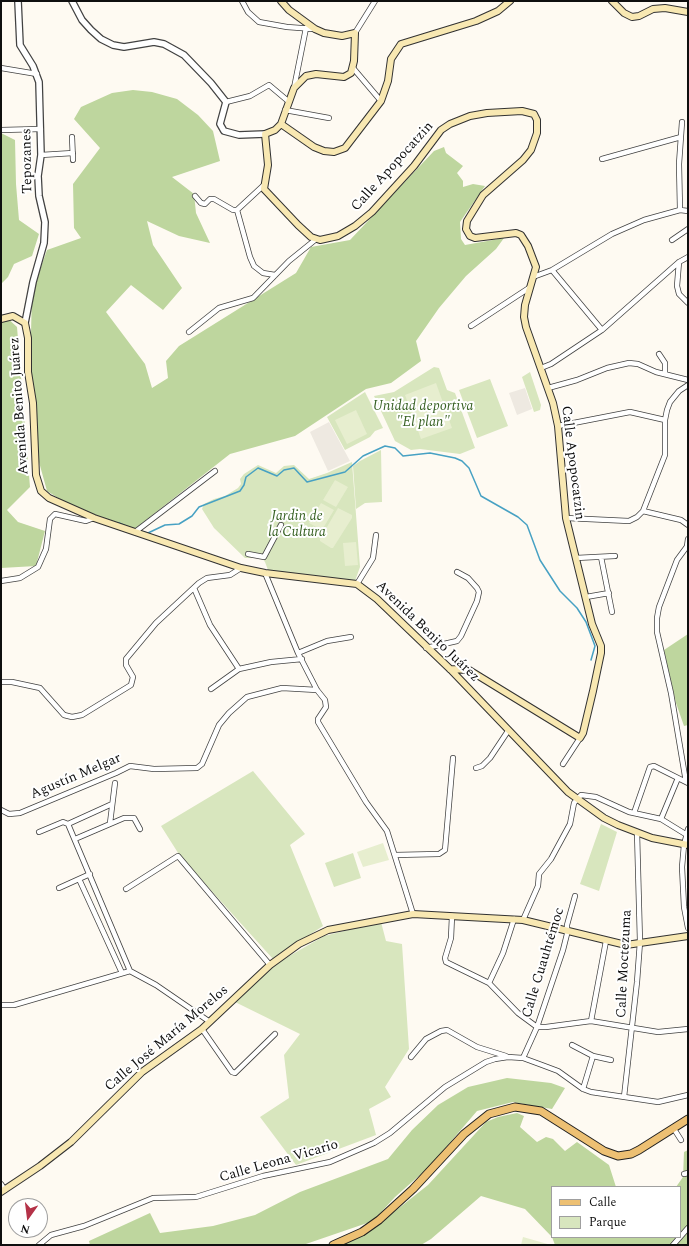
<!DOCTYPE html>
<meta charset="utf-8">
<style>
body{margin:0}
#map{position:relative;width:689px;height:1246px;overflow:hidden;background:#fefaf2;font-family:Spectral,serif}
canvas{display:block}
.frame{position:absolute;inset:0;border:2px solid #0f0f0f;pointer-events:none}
.legend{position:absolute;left:551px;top:1186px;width:130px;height:52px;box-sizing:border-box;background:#fff;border:1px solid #9f9f9f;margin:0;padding:5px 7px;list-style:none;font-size:12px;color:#0f0f0f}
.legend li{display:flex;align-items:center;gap:8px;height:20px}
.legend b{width:20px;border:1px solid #9f9f9f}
.north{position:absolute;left:8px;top:1198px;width:40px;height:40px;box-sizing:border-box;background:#fff;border:1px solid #9f9f9f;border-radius:50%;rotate:194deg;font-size:11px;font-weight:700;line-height:16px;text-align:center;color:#0f0f0f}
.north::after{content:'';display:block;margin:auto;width:14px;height:18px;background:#b43248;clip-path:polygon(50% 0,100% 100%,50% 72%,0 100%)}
</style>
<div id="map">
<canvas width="689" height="1246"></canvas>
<div class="frame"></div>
<ul class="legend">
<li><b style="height:5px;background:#edc073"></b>Calle</li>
<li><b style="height:11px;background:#d8e6be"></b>Parque</li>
</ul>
<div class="north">N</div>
</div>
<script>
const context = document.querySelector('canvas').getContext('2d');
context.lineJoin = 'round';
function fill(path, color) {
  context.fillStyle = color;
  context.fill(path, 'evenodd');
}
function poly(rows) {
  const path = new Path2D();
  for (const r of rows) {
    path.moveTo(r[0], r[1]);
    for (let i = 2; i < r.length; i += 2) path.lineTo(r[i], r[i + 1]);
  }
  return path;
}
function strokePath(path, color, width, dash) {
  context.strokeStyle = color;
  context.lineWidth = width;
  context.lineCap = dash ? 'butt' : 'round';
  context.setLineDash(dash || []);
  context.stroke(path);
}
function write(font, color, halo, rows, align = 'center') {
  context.font = font + ' Spectral,serif';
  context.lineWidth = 4;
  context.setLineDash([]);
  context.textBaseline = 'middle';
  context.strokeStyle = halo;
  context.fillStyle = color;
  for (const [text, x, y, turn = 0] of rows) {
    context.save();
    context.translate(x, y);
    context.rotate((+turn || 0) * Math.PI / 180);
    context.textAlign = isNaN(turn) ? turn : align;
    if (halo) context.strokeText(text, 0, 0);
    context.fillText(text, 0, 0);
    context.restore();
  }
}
fill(poly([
 [434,367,439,368,447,390,455,393,475,448,460,454,420,449,411,450,395,441,374,396,394,392],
 [530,372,541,405,540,410,534,412,522,377],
 [490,379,508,426,477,438,459,390],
 [365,392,383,428,375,431,370,437,345,450,327,417],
 [381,450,382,502,365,503,356,509,353,466,360,461],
 [352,462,360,567,355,581,268,570,265,562,262,558,245,558,214,528,202,509,204,504,214,499,225,496,238,488,241,484,240,479,244,474,258,465,276,473,284,466,294,465,309,479,327,473],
 [253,771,305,834,290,845,323,926,273,959,180,856,161,826],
 [601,824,617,832,599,891,580,884],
 [353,853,361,878,334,887,325,863],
 [381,922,386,941,402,944,409,1049,385,1087,391,1097,369,1109,376,1135,296,1165,260,1117,289,1098,284,1055,300,1034,235,1002,272,966,324,936]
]), '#d8e6be');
fill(poly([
 [133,90,152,92,177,99,198,115,213,131,220,161,172,177,194,194,196,213,210,243,179,236,147,221,153,245,182,288,163,310,131,285,106,312,145,364,152,388,168,378,166,361,179,346,296,273,311,247,350,240,434,151,444,147,446,153,463,166,457,173,463,181,463,187,473,184,485,186,460,222,461,239,465,245,504,238,496,249,466,276,439,308,416,341,421,361,391,383,366,389,295,436,230,454,132,531,74,508,47,491,39,462,36,417,30,374,32,292,47,250,81,238,74,228,73,184,100,148,74,119,81,107,112,93],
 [1,133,15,140,16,184,19,220,39,234,32,256,14,264,8,277,1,284],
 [3,314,17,327,30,487,7,510,18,522,45,531,36,566,1,568,1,321],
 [688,634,688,725,684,726,676,703,664,650],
 [507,1078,551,1083,565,1088,552,1109,513,1102,477,1111,429,1167,395,1197,373,1221,303,1245,90,1245,89,1241,150,1213,160,1233,213,1226,255,1215,300,1192,388,1159,412,1130,438,1105,468,1087],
 [517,1113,524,1116,520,1127,537,1142,546,1137,553,1139,565,1151,577,1142,609,1165,616,1187,552,1187,552,1237,525,1209,481,1196,431,1239,421,1245,340,1245,370,1231,428,1185,486,1122,498,1117],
 [688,1150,688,1245,555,1245,552,1237,680,1237,680,1187,676,1187,683,1177,684,1152]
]), '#bed69e');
fill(poly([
 [436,383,452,428,421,439,405,395],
 [356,410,367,434,347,444,335,420],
 [335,480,348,487,336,507,323,500],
 [321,503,334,510,322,530,309,523],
 [338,508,352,515,352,518,333,548,331,548,320,541,320,539],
 [356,542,358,565,345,566,343,543],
 [383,843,389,860,363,867,357,852],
 [523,1237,551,1245,521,1245]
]), '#e7eecf');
fill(poly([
 [525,388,532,409,517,415,509,393],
 [329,422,350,461,328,471,310,432]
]), '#eee9e1');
strokePath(poly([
 [119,523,128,527],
 [143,532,148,533,165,525,179,524,192,516,199,507,240,491,244,485,246,477,258,468,277,476,284,470,294,468,307,482,345,472,363,456,385,446,395,448,403,456,430,453,455,458,462,461,469,468,481,496,518,517,527,525,540,560,560,591,577,608,586,622,595,646,591,660]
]), '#47a1c3', 1.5);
const minor = poly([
 [242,1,248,12,259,22,287,27,314,29],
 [355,33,375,1],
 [1,68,37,74],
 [353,68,381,101],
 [294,88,306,28],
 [226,102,250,96,269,85,288,101],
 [285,110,329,118],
 [1,130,41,129],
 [72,137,73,160],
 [41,155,73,153],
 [602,159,681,137],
 [195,196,201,203,205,204,210,199,214,199,233,210,237,210],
 [237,210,250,257,254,266,263,273,275,275],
 [237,210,264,185],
 [680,210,679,164,682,122],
 [672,240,688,229],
 [679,262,677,286,679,294,688,303],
 [552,270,602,330],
 [533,277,552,270,612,234,644,220,680,210,688,211],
 [471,326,529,288],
 [189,332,219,308,253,298,289,261,315,240],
 [659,354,665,363,665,374],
 [541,368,551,364,602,330,679,262,688,257],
 [548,388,577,380,607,368,629,363,638,364,656,372,688,380],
 [558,426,630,412,665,420],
 [643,511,681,520,688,525],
 [566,518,629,521,637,517,643,511,665,455,665,420,667,410,670,402,679,391,688,385],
 [135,532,215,471],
 [687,546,688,539],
 [248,554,264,557,281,525],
 [601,557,612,612],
 [576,558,615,556],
 [265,573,298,653,317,690,325,700,326,707,318,719,318,722,366,802,387,831,413,914],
 [1,581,20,578,38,567,46,549,50,519,55,514,86,521,94,518],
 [357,584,373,558,376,535],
 [194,588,210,625,239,669],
 [586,597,609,593],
 [426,648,457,641,461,636,477,601,479,592,477,588,468,578,457,572],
 [298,653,327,641,351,637],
 [1,682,12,682,40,688,64,715,72,717,82,715,131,685,133,677,126,665,126,659,156,623,199,583,207,578,230,575,241,568],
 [211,689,239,669,271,662,302,659],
 [563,764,580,738],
 [476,768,482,766,490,758,508,731],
 [686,782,671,693,657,632,657,618,659,607,677,560,688,545],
 [1,810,9,814,20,813,116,773,130,766,154,769,197,768,202,764,219,725,229,713,247,697,282,688,317,690],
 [634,813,650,767,654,766,688,783],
 [661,819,678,778],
 [110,823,115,783],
 [68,824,112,804],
 [688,829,684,845,682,867,684,907,688,928],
 [39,832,63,822,68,824,130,971],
 [75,839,124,818,134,818,140,829],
 [395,855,439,854,445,850,453,758],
 [79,879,122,973],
 [59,888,90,874],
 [126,889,178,856,270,965],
 [452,916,451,938,445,958,446,962,489,983,518,1013,537,1027,546,1027,591,1021,658,1032,688,1029],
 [523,920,538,886,539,874,551,859,570,824,574,803,581,795,596,797,629,812,661,819,687,835],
 [489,983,503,953,514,919],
 [1,1005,14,1005,130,971,156,985,210,1022],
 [591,1021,606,941],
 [202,1029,232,1072,235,1073,275,1034],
 [572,1045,593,1056,611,1060],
 [411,1057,426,1039,441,1031,447,1030,477,1047,506,1056],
 [523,1058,537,1027,563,950,567,934,567,925,575,896],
 [583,1089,593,1056],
 [624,1097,637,982,640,942,637,832],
 [674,1129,681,1140],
 [684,1174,688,1173],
 [1,1184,5,1190],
 [39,1245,51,1235,84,1226,153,1198,196,1197,263,1176,330,1162,374,1143,390,1133,445,1087,486,1062,495,1059,508,1057,523,1058,542,1065,558,1071,583,1089,591,1092,658,1102,688,1095],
 [673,1245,688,1228]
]);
const tertiary = poly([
 [18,1,20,45,33,66,39,82,41,155,38,176,39,196,45,222,44,243,33,282,25,323],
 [72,1,82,20,91,30,101,39,113,45,124,47,154,42,164,44,184,55,211,83,226,102,220,124,224,131,239,135,265,134]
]);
const secondary = poly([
 [281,1,289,10,315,29,324,33,342,36,355,33,354,61,351,73,344,77,316,74,306,76,294,88,281,124],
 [612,1,624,13,632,17,639,16,653,9,665,8,688,12],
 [1,319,13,316,25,323,28,338,28,372,33,403,36,475,41,491,49,498,94,518,241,568,265,573,357,584,377,599,450,669,568,792,604,818,618,825,652,838,688,845],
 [450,669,469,670,580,738,583,733,593,691,601,653,601,646,592,624,566,518,558,426,553,403,526,327,524,317,525,305,536,267,528,246,521,235,516,233,475,238,470,236,466,229,467,221,483,195,523,160,531,150,537,133,537,120,534,114,522,111,487,113,470,116,450,124,441,130,414,166,372,212,355,226,338,236,320,240,311,237,298,225,264,189,268,165,265,134,275,130,281,124,314,147,324,151,334,152,345,148,381,101,388,81,391,59,401,44,476,21,498,11,510,1],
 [1,1192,40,1166,71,1142,142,1072,202,1029,270,965,299,944,328,930,413,914,523,920,626,945,688,936]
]);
const primary = poly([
 [333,1245,362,1232,379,1220,413,1189,464,1134,489,1114,515,1107,541,1111,604,1151,618,1156,631,1154,639,1150,688,1119]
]);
strokePath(minor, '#424242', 6);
strokePath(tertiary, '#424242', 8);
strokePath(secondary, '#313131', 8);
strokePath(primary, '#202020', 9);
strokePath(minor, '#fff', 4.5);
strokePath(tertiary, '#fff', 5.5);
strokePath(secondary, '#f8e8b2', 6);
strokePath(primary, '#edc073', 7);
write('14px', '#0f0f0f', '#fff', [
 ["Tepozanes",28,161,-91],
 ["Calle Apopocatzin",393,167,-48],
 ["Avenida Benito Juárez",20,406,-94],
 ["Calle Apopocatzin",572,463,83],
 ["Avenida Benito Juárez",427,632,44],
 ["Agustín Melgar",76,777,-23],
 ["Calle Cuauhtémoc",544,963,-73],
 ["Calle Moctezuma",625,964,-87],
 ["Calle José María Morelos",167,1039,-40],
 ["Calle Leona Vicario",279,1162,-16]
]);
write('italic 14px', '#386224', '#fff', [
 ["Unidad deportiva",423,407],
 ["\"El plan\"",423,423],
 ["Jardin de",297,517],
 ["la Cultura",297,533]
]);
</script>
